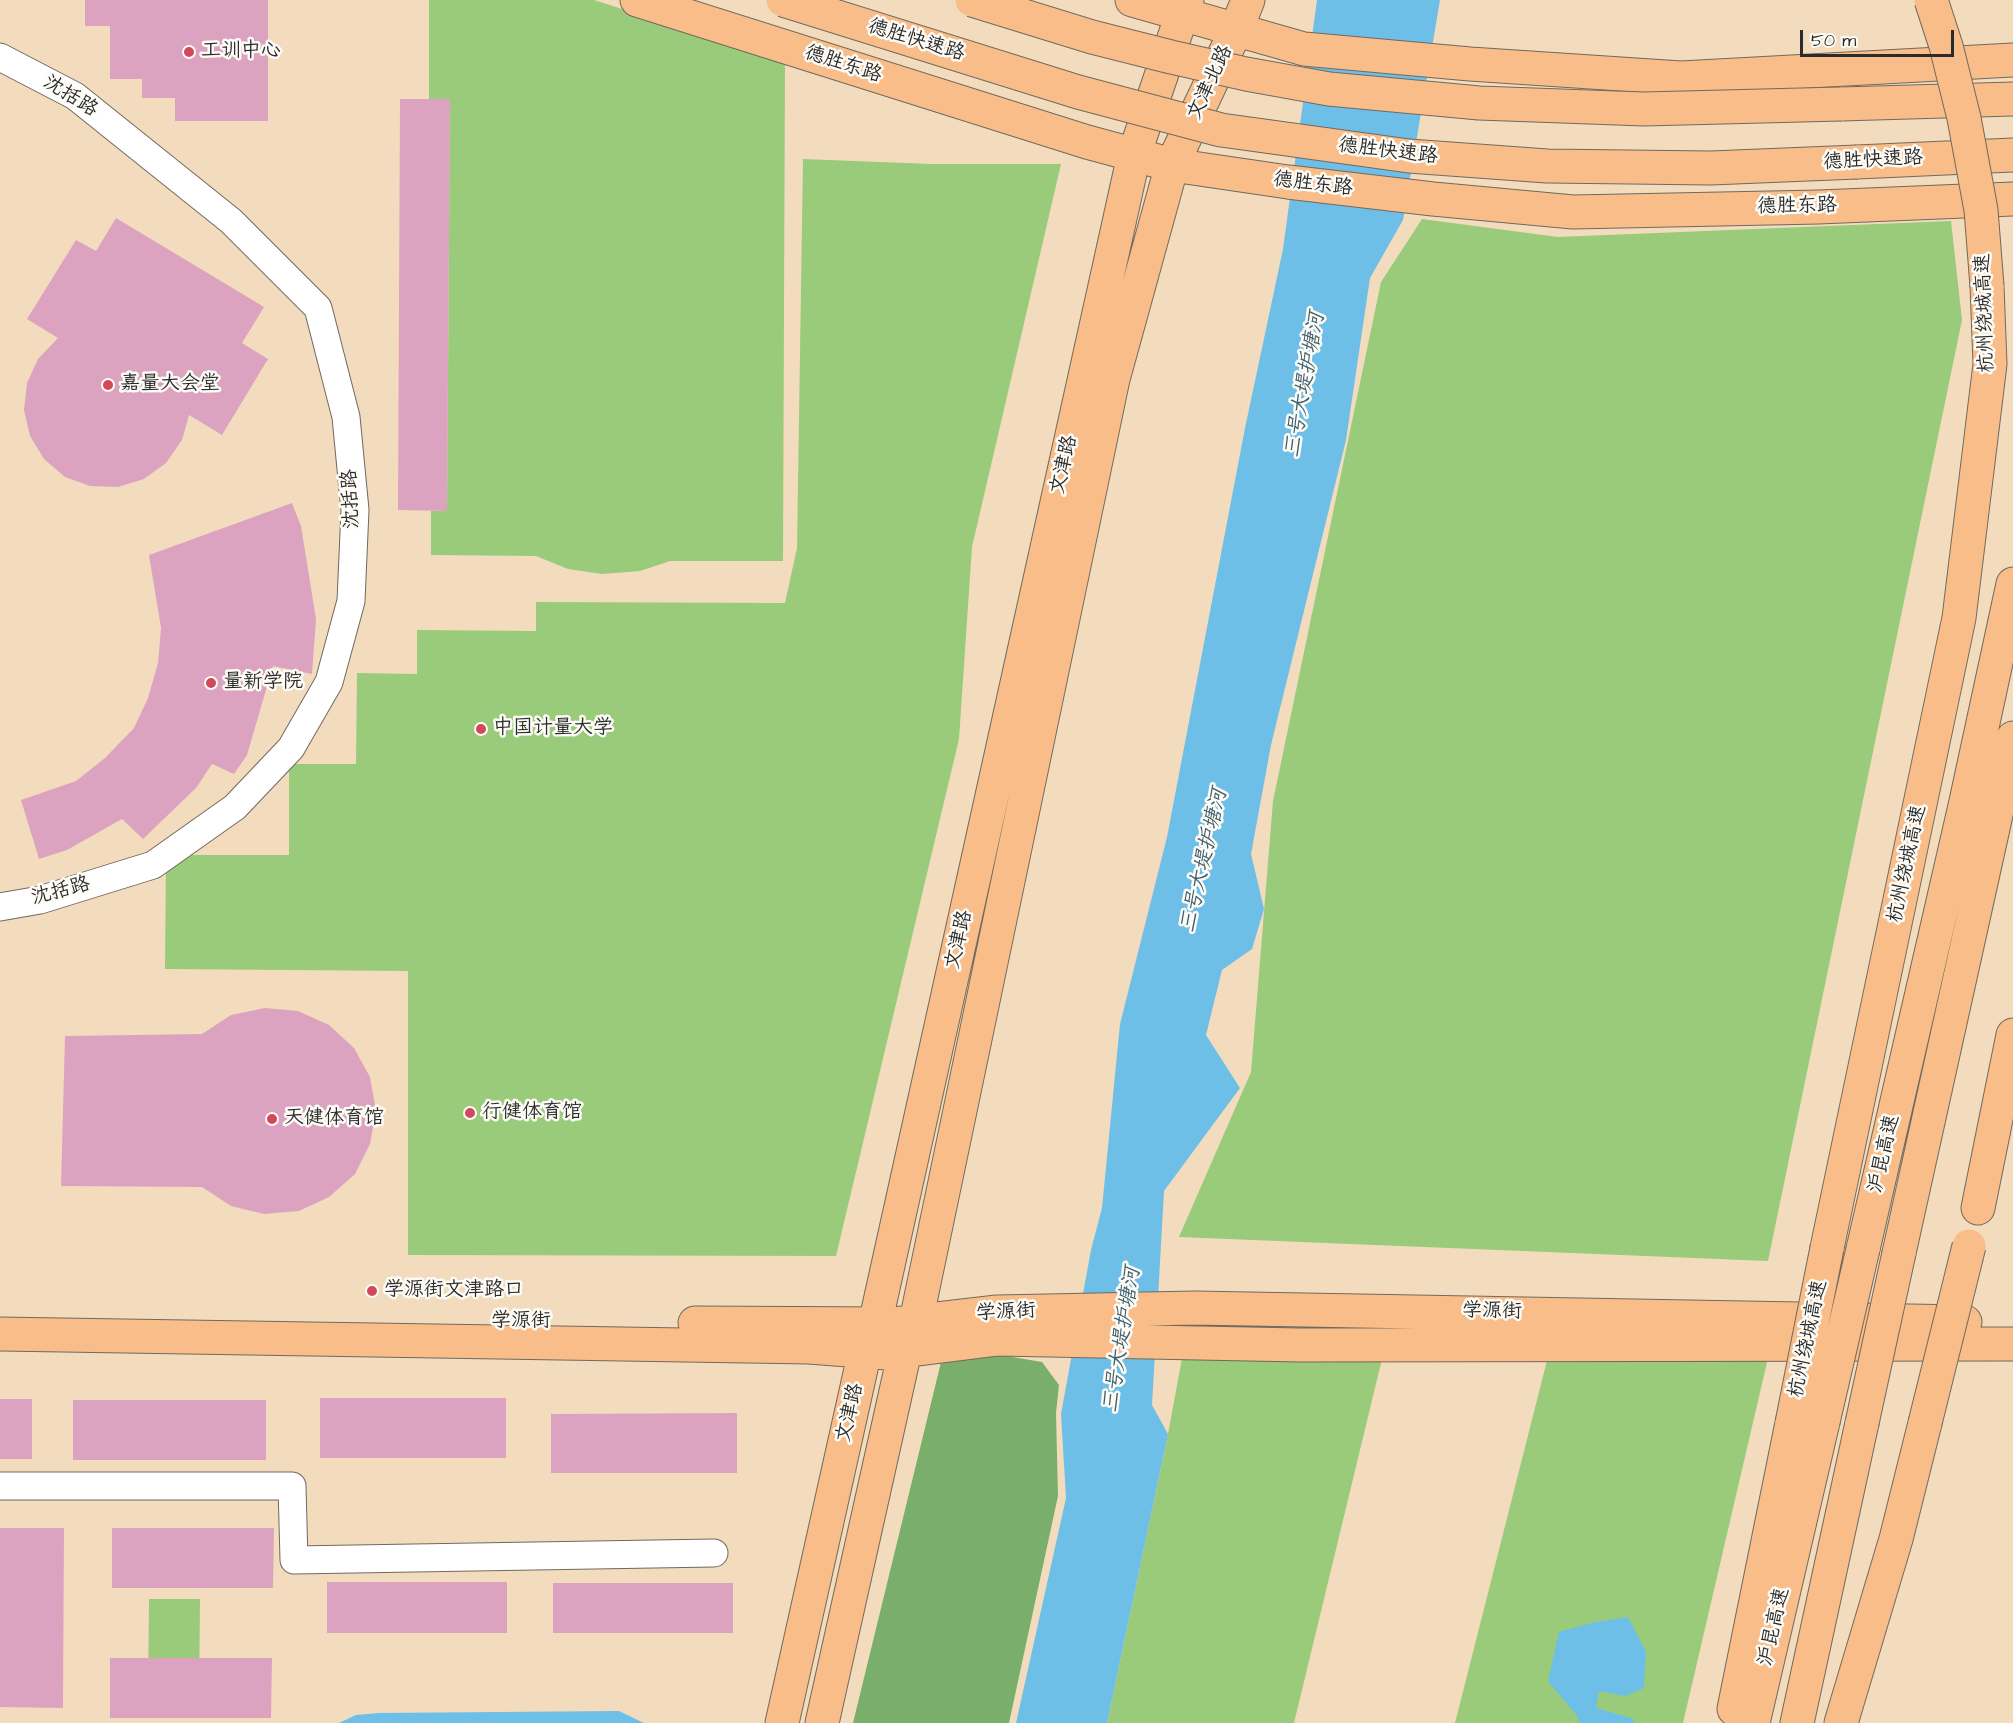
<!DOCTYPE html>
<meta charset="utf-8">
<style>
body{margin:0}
#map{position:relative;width:2013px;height:1723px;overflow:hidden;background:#f3dcbd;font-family:"Architects Daughter",sans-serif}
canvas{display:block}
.scale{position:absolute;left:1800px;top:30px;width:154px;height:27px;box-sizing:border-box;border:3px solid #2b2b2b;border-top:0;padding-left:8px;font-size:18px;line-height:21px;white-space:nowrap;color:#2b2b2b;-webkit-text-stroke:4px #fdfcf7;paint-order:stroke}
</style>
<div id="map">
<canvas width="2013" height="1723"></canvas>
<div class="scale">50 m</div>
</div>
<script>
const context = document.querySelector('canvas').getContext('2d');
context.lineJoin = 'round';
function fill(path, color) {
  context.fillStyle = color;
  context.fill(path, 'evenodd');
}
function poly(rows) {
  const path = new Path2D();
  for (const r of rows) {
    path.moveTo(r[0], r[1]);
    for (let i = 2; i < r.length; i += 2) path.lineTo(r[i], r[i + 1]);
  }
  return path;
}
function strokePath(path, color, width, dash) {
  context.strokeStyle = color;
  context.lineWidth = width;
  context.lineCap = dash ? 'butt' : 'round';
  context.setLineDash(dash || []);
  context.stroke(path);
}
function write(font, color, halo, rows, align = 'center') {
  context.font = font + ' "Architects Daughter","LXGW WenKai TC",sans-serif';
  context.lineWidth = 5;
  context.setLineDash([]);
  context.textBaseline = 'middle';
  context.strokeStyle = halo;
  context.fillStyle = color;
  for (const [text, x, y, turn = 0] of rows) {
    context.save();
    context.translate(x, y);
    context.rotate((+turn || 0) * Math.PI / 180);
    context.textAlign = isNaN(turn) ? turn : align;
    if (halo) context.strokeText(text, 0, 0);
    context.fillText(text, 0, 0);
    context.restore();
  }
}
fill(poly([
 [429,0,594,0,785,61,783,561,670,561,640,571,602,574,568,569,536,556,431,555,431,511,447,511,450,99,429,99],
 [803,159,931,164,1061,164,972,547,959,739,836,1256,408,1255,408,971,165,969,166,855,289,855,289,764,356,764,357,673,417,674,417,630,536,631,536,602,785,603,797,548],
 [1422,219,1558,237,1951,221,1962,320,1768,1261,1179,1237,1251,1072,1273,801,1381,282],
 [1775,1328,1683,1723,1455,1723,1555,1329],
 [1389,1330,1294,1723,1107,1723,1168,1434,1187,1331],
 [149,1599,200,1599,199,1702,148,1702]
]), '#99cb7b');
fill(poly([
 [943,1354,995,1354,1042,1362,1059,1385,1056,1413,1058,1496,1009,1723,853,1723]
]), '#7aaf6b');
fill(poly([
 [1317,0,1440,0,1403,220,1370,278,1346,440,1271,745,1251,854,1264,909,1252,949,1222,970,1206,1035,1240,1088,1164,1191,1152,1405,1168,1434,1107,1723,1016,1723,1066,1498,1061,1414,1091,1250,1102,1208,1120,1024,1167,837,1245,428,1283,249],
 [1628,1617,1646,1652,1644,1688,1625,1696,1599,1691,1596,1708,1634,1719,1633,1723,1580,1723,1578,1717,1548,1681,1559,1632,1596,1622],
 [619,1711,644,1723,339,1723,356,1715,379,1713]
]), '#6dbfe8');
fill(poly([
 [85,0,268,0,268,121,175,121,175,98,142,98,142,79,110,79,110,26,85,26],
 [400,99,450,99,447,511,398,510],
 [116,218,264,307,242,343,268,359,222,435,189,415,182,440,166,463,144,479,118,487,90,486,65,477,44,459,30,436,24,410,27,383,38,359,58,338,27,319,76,240,96,251],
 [292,503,301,526,316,619,312,674,273,666,247,755,234,774,212,764,196,788,143,839,122,819,67,850,39,859,21,800,76,781,105,758,134,728,148,698,158,663,161,628,149,555],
 [265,1008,298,1011,329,1025,354,1048,370,1077,376,1111,370,1144,355,1174,329,1197,299,1211,264,1214,231,1206,202,1187,61,1186,65,1036,202,1034,231,1015],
 [320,1398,506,1398,506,1458,320,1458],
 [0,1399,32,1399,32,1459,0,1459],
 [73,1400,266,1400,266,1460,73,1460],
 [737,1413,737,1473,551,1473,551,1414],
 [0,1528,64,1528,63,1708,0,1707],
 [112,1528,274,1528,273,1588,112,1588],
 [327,1582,507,1582,507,1633,327,1633],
 [553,1583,733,1583,733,1633,553,1633],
 [110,1658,272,1658,271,1718,110,1718]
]), '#dca3c0');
const minor = poly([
 [0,57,75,96,231,221,318,308,346,417,355,510,351,601,329,682,291,748,235,807,153,865,40,900,0,907],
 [0,1486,292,1486,294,1560,714,1553]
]);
const major = poly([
 [637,0,1087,142,1172,165,1288,182,1433,199,1573,212,1819,207,2013,199],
 [1132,0,1304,49,1470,64,1681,78,2013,60],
 [695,1323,894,1324,997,1312,1195,1308,1965,1322],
 [0,1334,809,1347,887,1353,998,1339,1299,1345,2013,1344],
 [782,1723,865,1351,875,1324,1134,155,1187,0],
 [822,1723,905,1351,916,1321,1113,379,1172,165,1236,30,1248,0]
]);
const highway = poly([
 [1841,104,2013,99],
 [1857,162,2013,155],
 [1978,1208,2013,1035],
 [1827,1248,1959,618,1990,364,1987,286],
 [1863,1249,1965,806,2013,584],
 [1899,1253,2013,738],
 [1734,1709,1792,1423],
 [1753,1723,1823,1422],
 [1797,1723,1862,1423],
 [1841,1723,1896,1539,1925,1423]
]);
strokePath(minor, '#71695e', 29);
strokePath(major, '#71695e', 35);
strokePath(highway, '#71695e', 35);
strokePath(minor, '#fff', 27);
strokePath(major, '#f8bd89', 33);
strokePath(highway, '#f8bd89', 33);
const highwayBridge = poly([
 [783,0,1078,92,1221,130,1409,156,1547,166,1711,168,1857,162],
 [972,0,1092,37,1171,57,1246,74,1329,89,1479,103,1644,109,1841,104],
 [1931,0,1946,46,1964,118,1981,210,1987,286],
 [1823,1422,1863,1249],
 [1792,1423,1827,1248],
 [1862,1423,1899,1253],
 [1925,1423,1969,1246]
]);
strokePath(highwayBridge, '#71695e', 35, []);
strokePath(highwayBridge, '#f8bd89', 33);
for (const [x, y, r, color] of [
 [189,52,6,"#d1495b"],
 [108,385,6,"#d1495b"],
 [211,683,6,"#d1495b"],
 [481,729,6,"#d1495b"],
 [470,1113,6,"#d1495b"],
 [272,1119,6,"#d1495b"],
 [372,1291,6,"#d1495b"]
]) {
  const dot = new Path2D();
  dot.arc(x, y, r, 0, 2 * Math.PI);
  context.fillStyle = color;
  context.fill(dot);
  strokePath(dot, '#fdfcf7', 2);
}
write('20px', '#2b2b2b', '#fdfcf7', [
 ["德胜快速路",916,41,17],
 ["德胜东路",843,65,18],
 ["文津北路",1211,83,-65],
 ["沈括路",70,97,32],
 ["德胜快速路",1388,152,7],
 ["德胜快速路",1873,161,-3],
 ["德胜东路",1313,185,7],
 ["德胜东路",1797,207,-1],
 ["杭州绕城高速",1986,313,-92],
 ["文津路",1065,465,-77],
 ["沈括路",352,499,-93],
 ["杭州绕城高速",1908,864,-78],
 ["沈括路",61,892,-15],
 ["文津路",960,940,-77],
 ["沪昆高速",1885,1154,-77],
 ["学源街",1492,1312,1],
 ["学源街",1006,1313,-3],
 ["学源街",521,1322],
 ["杭州绕城高速",1809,1339,-78],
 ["文津路",851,1413,-77],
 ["沪昆高速",1775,1627,-77]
]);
write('20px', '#2b2b2b', '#fdfcf7', [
 ["工训中心",201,52],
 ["嘉量大会堂",120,385],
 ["量新学院",223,683],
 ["中国计量大学",493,729],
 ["行健体育馆",482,1113],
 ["天健体育馆",284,1119],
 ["学源街文津路口",384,1291]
], 'left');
write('italic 21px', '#425f6d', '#fdfcf7', [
 ["三号大堤护塘河",1306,385,-80],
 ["三号大堤护塘河",1205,861,-77],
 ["三号大堤护塘河",1123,1340,-81]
]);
</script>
